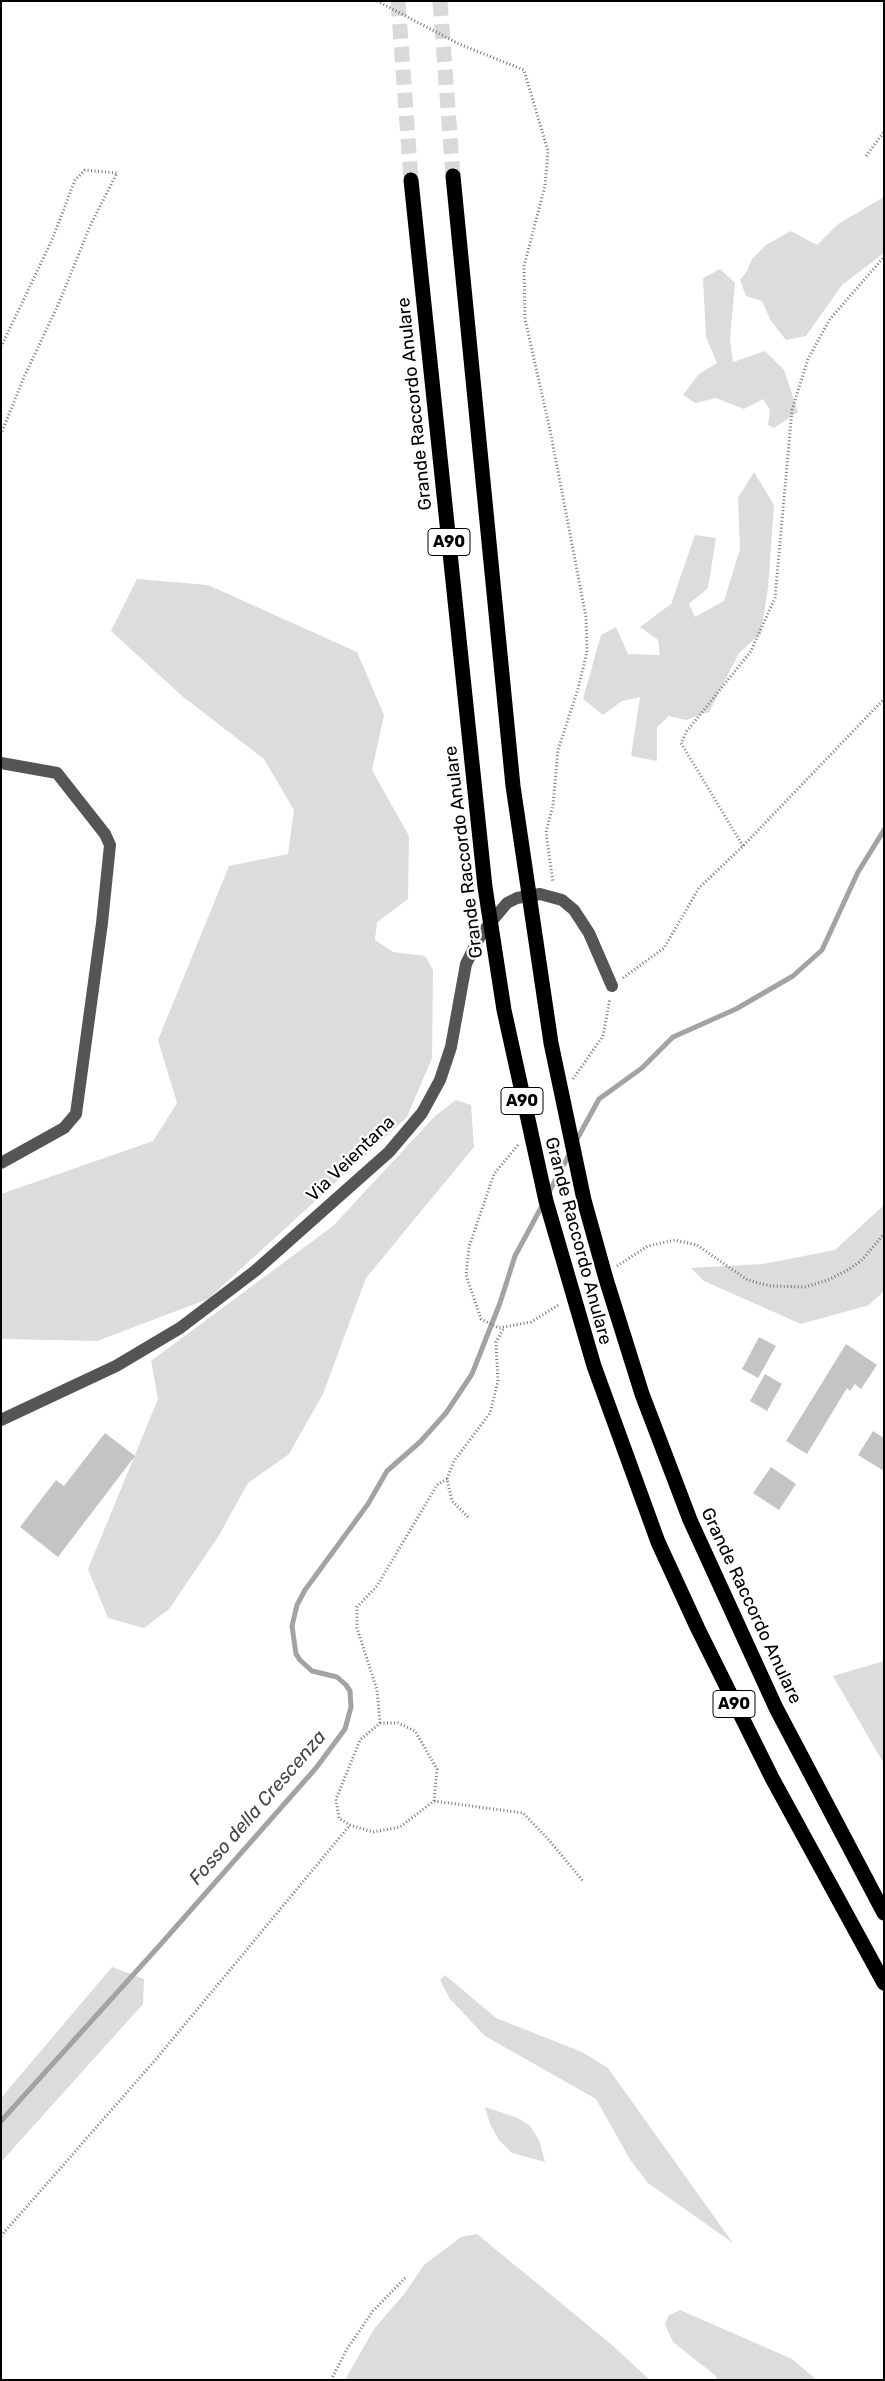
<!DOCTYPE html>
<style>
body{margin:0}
#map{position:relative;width:885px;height:2381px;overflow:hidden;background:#fff;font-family:Rubik,sans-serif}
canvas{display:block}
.frame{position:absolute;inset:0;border:2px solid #000;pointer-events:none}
</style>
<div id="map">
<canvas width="885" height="2381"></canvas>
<div class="frame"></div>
</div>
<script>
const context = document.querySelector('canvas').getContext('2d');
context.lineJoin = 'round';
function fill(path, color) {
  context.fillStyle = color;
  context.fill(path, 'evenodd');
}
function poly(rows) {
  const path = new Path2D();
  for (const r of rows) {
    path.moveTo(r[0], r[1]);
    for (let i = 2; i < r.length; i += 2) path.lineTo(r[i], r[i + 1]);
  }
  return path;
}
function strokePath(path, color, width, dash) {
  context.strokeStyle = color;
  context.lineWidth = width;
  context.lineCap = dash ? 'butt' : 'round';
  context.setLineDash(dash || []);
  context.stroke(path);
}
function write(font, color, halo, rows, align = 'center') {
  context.font = font + ' Rubik,sans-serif';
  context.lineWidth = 4.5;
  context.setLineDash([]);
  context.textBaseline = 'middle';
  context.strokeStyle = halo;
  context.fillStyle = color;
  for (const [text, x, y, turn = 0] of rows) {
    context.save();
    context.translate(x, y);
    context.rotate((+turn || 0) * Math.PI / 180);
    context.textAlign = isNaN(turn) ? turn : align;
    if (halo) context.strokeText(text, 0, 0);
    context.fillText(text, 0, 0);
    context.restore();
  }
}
fill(poly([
 [884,197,884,253,842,285,806,336,786,340,771,321,762,301,746,296,740,280,747,271,752,259,766,245,791,231,817,245,838,224],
 [720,269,735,283,730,339,733,362,765,351,784,370,798,412,774,428,768,425,770,410,763,399,744,409,716,398,695,403,683,395,699,374,717,363,706,337,703,278],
 [754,472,774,505,768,588,761,633,739,653,709,712,686,720,669,716,657,727,657,761,631,756,640,697,622,701,603,715,583,699,601,635,616,627,628,654,660,655,658,640,640,627,671,604,695,535,716,538,708,588,689,604,695,617,724,601,740,549,738,498],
 [137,579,208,585,357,652,384,715,372,770,409,836,408,899,377,922,375,940,393,952,425,956,433,970,432,1058,407,1117,208,1299,97,1341,1,1339,1,1194,153,1141,177,1103,158,1040,229,866,288,854,294,810,264,759,182,696,111,631],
 [456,1100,471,1105,474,1147,366,1278,323,1394,289,1454,248,1483,218,1537,169,1609,144,1628,108,1618,88,1569,158,1399,151,1361,333,1226,435,1116],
 [884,1205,884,1291,869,1305,801,1324,704,1281,691,1268,763,1264,835,1250],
 [884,1661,884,1764,833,1676],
 [112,1967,144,1979,143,2004,1,2162,1,2098],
 [445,1975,496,2018,582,2052,608,2068,733,2243,648,2183,631,2161,596,2099,485,2036,450,1999,440,1980],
 [485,2107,518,2118,530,2126,539,2140,545,2162,512,2153,499,2140,490,2124],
 [477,2234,612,2345,650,2380,345,2380,374,2329,405,2293,424,2265,461,2237],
 [680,2310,792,2359,817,2380,717,2380,716,2376,673,2342,665,2325,668,2316]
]), '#dcdcdc');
strokePath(poly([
 [576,1141,599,1099,642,1068,673,1037,736,1009,793,976,822,950,858,872,884,830],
 [548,1194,570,1153],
 [1,2121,160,1945,316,1768,345,1729,351,1707,350,1691,346,1685,337,1677,312,1671,300,1660,296,1654,292,1626,297,1605,305,1590,368,1504,387,1471,420,1442,446,1413,472,1374,500,1303,515,1256,543,1204]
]), '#a3a3a3', 5);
fill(poly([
 [759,1337,776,1346,758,1378,742,1369],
 [846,1344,877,1365,861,1389,855,1384,850,1391,847,1388,807,1454,786,1441],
 [765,1374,782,1384,767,1411,750,1401],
 [873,1431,884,1438,884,1471,858,1455],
 [105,1433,135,1456,58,1557,20,1527,56,1480,64,1486],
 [771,1467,796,1484,779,1510,753,1493]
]), '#c4c4c4');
strokePath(poly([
 [398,1,411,180],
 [440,1,453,176]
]), '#d9d9d9', 15, [15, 8]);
strokePath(poly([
 [377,1,459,44,524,70,548,151,545,186,524,266,525,319,550,430,586,617,587,652,578,689,558,750,553,805,546,832,553,883],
 [866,156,884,132],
 [1,347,52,240,75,180,85,170,117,173,91,224,58,305,24,377,1,434],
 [743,846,681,743,687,731,751,651,775,598,792,410,808,359,830,319,884,257],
 [623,978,664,948,699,888,743,846,884,699],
 [573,1079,603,1036,610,998],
 [518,1145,494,1174,469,1247,466,1275,481,1319,499,1328,531,1322,560,1304],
 [617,1266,648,1246,675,1240,697,1245,746,1279,755,1282,771,1286,805,1287,828,1280,846,1271,861,1261,884,1234],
 [468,1517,452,1501,447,1479,454,1461,490,1413,498,1381,496,1342,504,1328],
 [380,1723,398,1723,415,1731,437,1769,434,1801,400,1827,373,1832,350,1825,339,1818,336,1799,360,1740,380,1723],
 [380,1723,377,1690,357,1628,357,1607,377,1586,437,1485,447,1479],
 [434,1801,523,1813,548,1839,583,1881],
 [1,2236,157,2058,350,1825],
 [331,2380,347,2349,373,2311,406,2277]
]), '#777', 3, [1, 2.5]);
strokePath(poly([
 [1,763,57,773,105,834,110,845,102,923,76,1114,64,1128,1,1163],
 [1,1420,116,1366,180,1328,255,1271,389,1152,422,1113,440,1080,451,1047,466,964,481,934,507,903,517,898,540,894,562,900,574,910,589,933,612,986]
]), '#555', 12);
strokePath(poly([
 [453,176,513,786,551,1043,584,1200,606,1279,642,1394,690,1520,776,1708,884,1913],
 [411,180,485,887,504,1010,546,1201,594,1366,658,1542,698,1629,772,1778,884,1983]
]), '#000', 15);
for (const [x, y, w] of [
 [449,542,42],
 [522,1101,42],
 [734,1704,42]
]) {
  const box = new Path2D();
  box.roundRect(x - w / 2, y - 13.5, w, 27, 4);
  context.fillStyle = '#fff';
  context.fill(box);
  strokePath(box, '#000', 1);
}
write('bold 16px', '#000', null, [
 ["A90",449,542],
 ["A90",522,1101],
 ["A90",734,1704]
]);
write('18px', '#000', '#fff', [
 ["Grande Raccordo Anulare",415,404,-96],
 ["Grande Raccordo Anulare",464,852,-97],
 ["Via Veientana",351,1159,-44],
 ["Grande Raccordo Anulare",578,1241,75],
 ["Grande Raccordo Anulare",751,1606,65]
]);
write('italic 19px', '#444', '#fff', [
 ["Fosso della Crescenza",258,1808,-49]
]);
</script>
